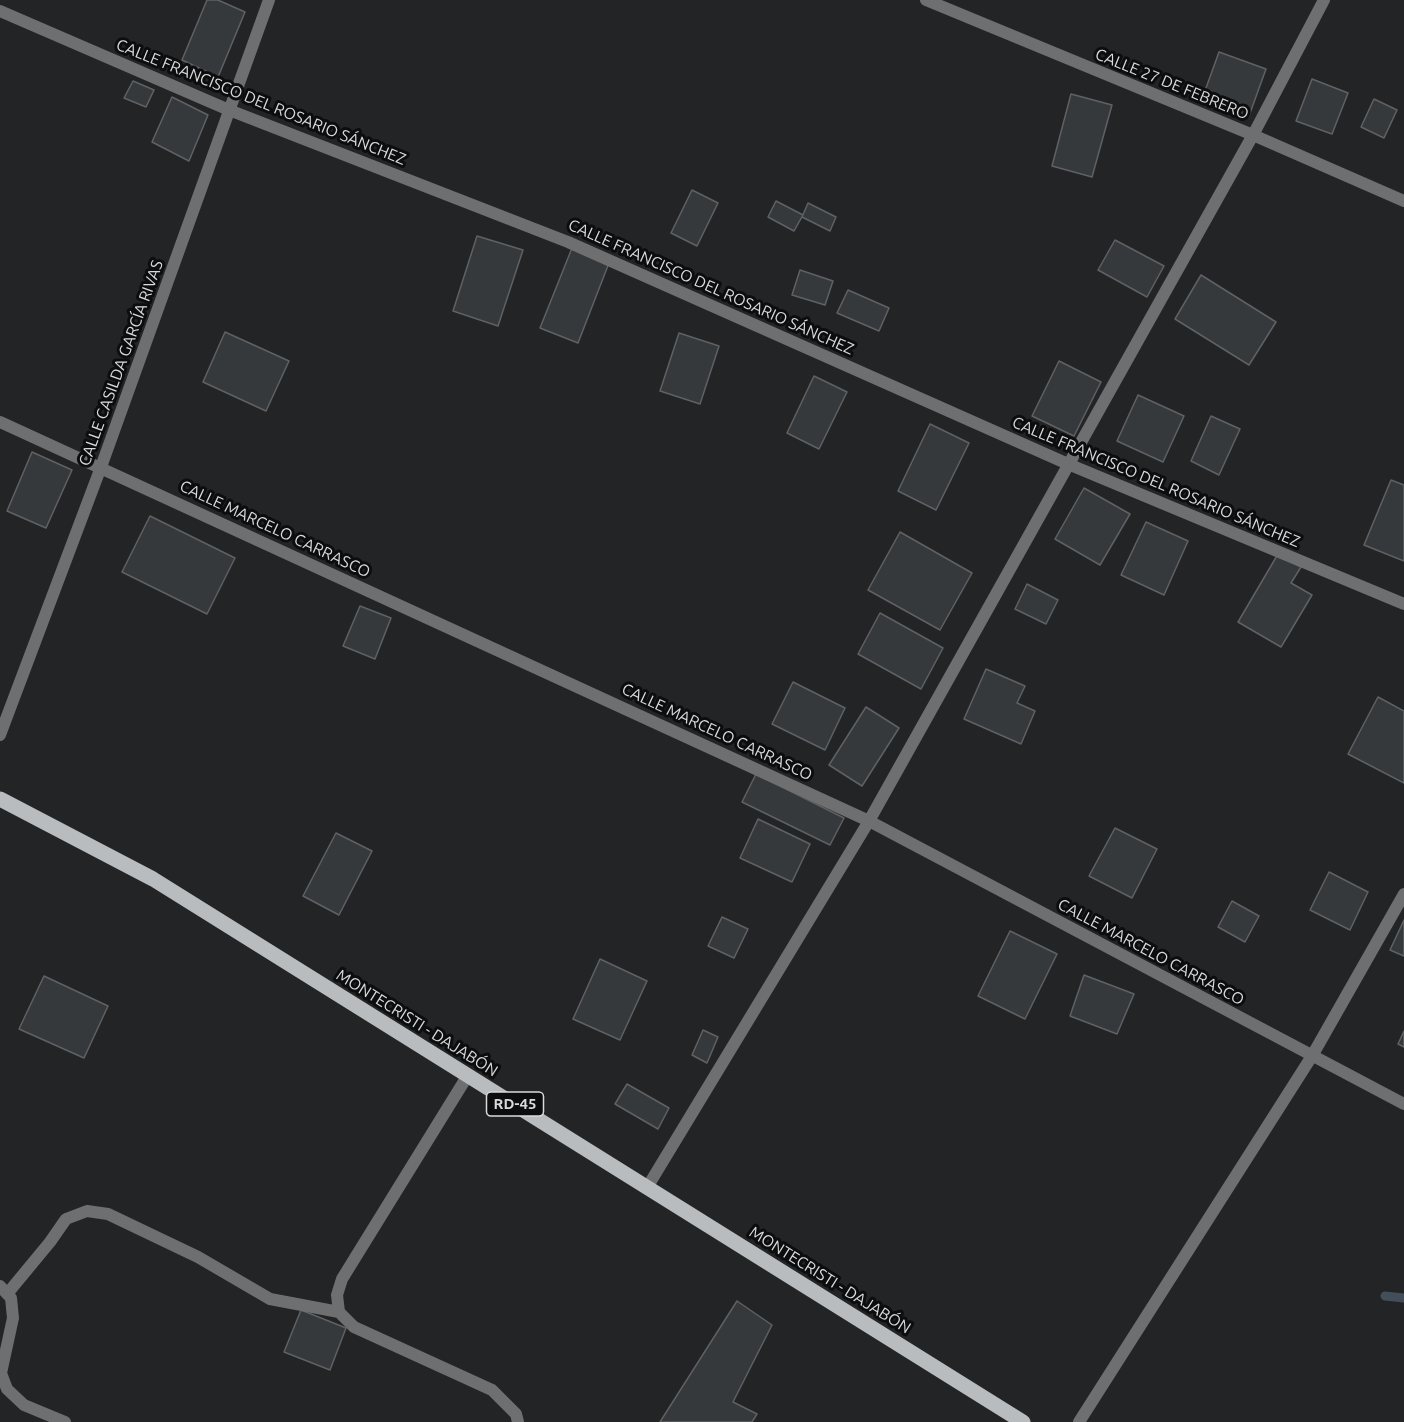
<!DOCTYPE html>
<meta charset="utf-8">
<style>
body{margin:0}
canvas{display:block;background:#222426}
</style>
<canvas width="1404" height="1422"></canvas>
<script>
const context = document.querySelector('canvas').getContext('2d');
context.lineJoin = 'round';
function poly(rows) {
  const path = new Path2D();
  for (const r of rows) {
    path.moveTo(r[0], r[1]);
    for (let i = 2; i < r.length; i += 2) path.lineTo(r[i], r[i + 1]);
  }
  return path;
}
function strokePath(path, color, width, dash) {
  context.strokeStyle = color;
  context.lineWidth = width;
  context.lineCap = dash ? 'butt' : 'round';
  context.setLineDash(dash || []);
  context.stroke(path);
}
function fill(path, color) {
  context.fillStyle = color;
  context.fill(path, 'evenodd');
}
function write(font, color, halo, rows, align = 'center') {
  context.font = font + ' Ubuntu,sans-serif';
  context.lineWidth = 6;
  context.setLineDash([]);
  context.textBaseline = 'middle';
  context.strokeStyle = halo;
  context.fillStyle = color;
  for (const [text, x, y, turn = 0] of rows) {
    context.save();
    context.translate(x, y);
    context.rotate((+turn || 0) * Math.PI / 180);
    context.textAlign = isNaN(turn) ? turn : align;
    if (halo) context.strokeText(text, 0, 0);
    context.fillText(text, 0, 0);
    context.restore();
  }
}
strokePath(poly([
 [1385,1296,1404,1298]
]), '#424f5a', 9);
const building = poly([
 [207,0,218,0,245,12,218,77,182,60,207,0],
 [1219,52,1266,69,1249,116,1202,99,1219,52],
 [1312,79,1348,93,1332,134,1296,121,1312,79],
 [133,81,154,90,146,107,124,98,133,81],
 [1071,94,1112,105,1092,177,1052,166,1071,94],
 [172,97,208,115,189,161,152,142,172,97],
 [1374,99,1397,110,1384,138,1361,127,1374,99],
 [692,190,718,203,697,246,671,233,692,190],
 [776,201,803,215,794,231,768,217,776,201],
 [808,203,836,217,830,231,802,217,808,203],
 [477,236,523,250,498,326,453,311,477,236],
 [1115,240,1164,266,1147,297,1098,270,1115,240],
 [572,248,609,263,578,343,540,328,572,248],
 [800,270,833,281,825,305,792,295,800,270],
 [1201,275,1276,322,1249,365,1175,319,1201,275],
 [848,290,889,308,879,331,837,313,848,290],
 [225,332,289,361,266,411,203,382,225,332],
 [679,333,719,346,700,404,660,391,679,333],
 [1059,361,1101,382,1074,436,1032,416,1059,361],
 [814,376,847,392,819,449,787,433,814,376],
 [1138,395,1184,416,1163,462,1117,441,1138,395],
 [1211,416,1240,429,1219,475,1191,461,1211,416],
 [930,424,969,443,936,510,898,491,930,424],
 [32,452,72,470,46,528,7,511,32,452],
 [1391,480,1404,485,1404,561,1364,545,1391,480],
 [1084,488,1130,514,1100,565,1055,539,1084,488],
 [150,516,235,558,207,614,122,572,150,516],
 [1146,522,1188,541,1164,595,1121,575,1146,522],
 [900,532,972,573,940,630,868,590,900,532],
 [1278,554,1301,567,1291,583,1312,595,1281,647,1238,622,1278,554],
 [1027,584,1058,600,1046,624,1015,609,1027,584],
 [360,606,391,618,375,659,343,646,360,606],
 [880,613,943,648,921,689,858,654,880,613],
 [986,669,1025,686,1017,703,1035,711,1021,744,964,719,986,669],
 [793,682,845,708,825,750,772,724,793,682],
 [1378,697,1404,711,1404,783,1348,754,1378,697],
 [866,707,899,728,862,786,829,765,866,707],
 [756,774,844,818,830,845,742,802,756,774],
 [758,819,810,844,792,882,740,858,758,819],
 [1115,828,1157,849,1132,898,1089,876,1115,828],
 [336,833,372,851,339,915,303,896,336,833],
 [1329,872,1368,892,1350,930,1310,910,1329,872],
 [1232,901,1259,916,1245,942,1218,927,1232,901],
 [722,917,748,929,734,958,708,946,722,917],
 [1404,920,1404,956,1390,950,1404,920],
 [1010,931,1057,954,1025,1019,978,996,1010,931],
 [600,959,647,981,620,1040,573,1019,600,959],
 [1084,975,1134,994,1117,1034,1070,1016,1084,975],
 [44,976,108,1006,84,1058,19,1029,44,976],
 [703,1030,718,1037,707,1063,692,1055,703,1030],
 [1404,1031,1404,1047,1398,1044,1404,1031],
 [627,1084,669,1108,658,1129,615,1104,627,1084],
 [737,1301,772,1325,733,1402,757,1414,752,1422,660,1422,737,1301],
 [301,1310,346,1328,330,1370,284,1352,301,1310]
]);
fill(building, '#36393b');
strokePath(building, '#5f6164', 1.5);
strokePath(poly([
 [926,0,1253,135,1404,201],
 [0,11,229,110,568,242,1068,464,1404,604],
 [0,422,869,821,1404,1104],
 [0,735,101,467,269,0],
 [468,1075,342,1279,337,1295,339,1312,354,1327,492,1390,516,1414,518,1422],
 [648,1186,869,821,1253,135,1324,0],
 [0,1286,11,1298,13,1318,1,1373,7,1389,24,1405,65,1422],
 [7,1294,50,1242,66,1219,87,1211,108,1214,198,1257,270,1299,339,1312],
 [1079,1422,1312,1056,1404,894]
]), '#6e6f70', 12);
strokePath(poly([
 [0,799,153,879,1023,1422]
]), '#b9bcbe', 15);
for (const [x, y, w] of [
 [515,1104,57]
]) {
  const box = new Path2D();
  box.roundRect(x - w / 2, y - 12, w, 24, 4.5);
  context.fillStyle = '#0c0d0e';
  context.fill(box);
  strokePath(box, '#d8dadb', 1.5);
}
write('bold 15px', '#d8dadb', null, [
 ["RD-45",515,1104]
]);
write('16px', '#d8dadb', '#0c0d0e', [
 ["CALLE 27 DE FEBRERO",1172,84,22],
 ["CALLE FRANCISCO DEL ROSARIO SÁNCHEZ",261,102,22],
 ["CALLE FRANCISCO DEL ROSARIO SÁNCHEZ",711,287,24],
 ["CALLE CASILDA GARCÍA RIVAS",121,363,-70],
 ["CALLE FRANCISCO DEL ROSARIO SÁNCHEZ",1156,482,23],
 ["CALLE MARCELO CARRASCO",275,529,25],
 ["CALLE MARCELO CARRASCO",717,732,25],
 ["CALLE MARCELO CARRASCO",1151,952,28],
 ["MONTECRISTI - DAJABÓN",417,1023,32],
 ["MONTECRISTI - DAJABÓN",830,1280,32]
]);
</script>
